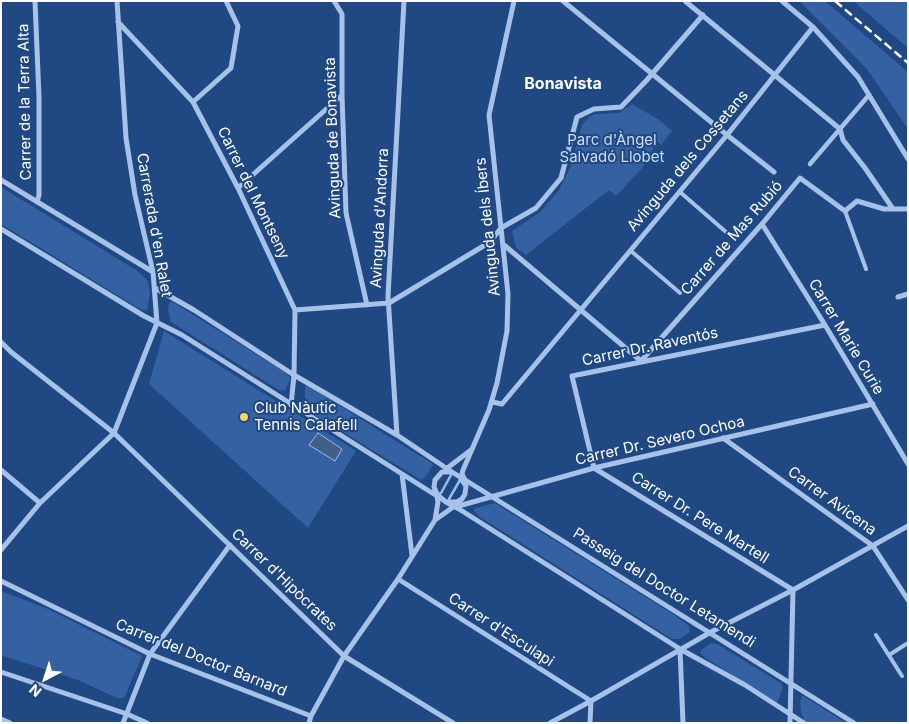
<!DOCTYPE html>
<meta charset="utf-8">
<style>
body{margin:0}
#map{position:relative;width:909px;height:724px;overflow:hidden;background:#204883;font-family:Inter,sans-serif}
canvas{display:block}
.frame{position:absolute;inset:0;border:2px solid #fff;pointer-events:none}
.north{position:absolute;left:20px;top:654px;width:50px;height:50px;-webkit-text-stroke:4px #204883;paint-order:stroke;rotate:220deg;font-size:14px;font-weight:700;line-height:20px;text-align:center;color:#fff}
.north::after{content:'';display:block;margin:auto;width:18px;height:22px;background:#fff;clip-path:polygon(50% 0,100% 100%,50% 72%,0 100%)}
</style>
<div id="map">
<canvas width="909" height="724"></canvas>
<div class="frame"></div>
<div class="north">N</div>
</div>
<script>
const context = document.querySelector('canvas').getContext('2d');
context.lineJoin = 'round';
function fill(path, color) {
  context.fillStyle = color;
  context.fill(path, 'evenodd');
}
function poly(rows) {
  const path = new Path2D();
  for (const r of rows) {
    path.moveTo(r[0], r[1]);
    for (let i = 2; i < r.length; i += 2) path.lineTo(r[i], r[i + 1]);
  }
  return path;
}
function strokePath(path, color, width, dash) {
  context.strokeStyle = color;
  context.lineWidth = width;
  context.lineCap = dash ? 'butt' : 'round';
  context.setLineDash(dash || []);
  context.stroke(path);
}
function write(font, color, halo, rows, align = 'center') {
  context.font = font + ' Inter,sans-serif';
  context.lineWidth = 4;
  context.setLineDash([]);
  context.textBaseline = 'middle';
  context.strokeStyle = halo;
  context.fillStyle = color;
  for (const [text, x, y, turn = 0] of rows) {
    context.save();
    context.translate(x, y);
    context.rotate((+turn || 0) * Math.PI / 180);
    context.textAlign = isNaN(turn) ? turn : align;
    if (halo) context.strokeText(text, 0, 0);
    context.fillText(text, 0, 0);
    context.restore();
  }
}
fill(poly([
 [799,1,825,1,908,72,908,129,867,69],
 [853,1,908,1,908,48],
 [632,104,658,119,672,131,661,145,657,141,643,167,616,196,609,190,526,255,516,248,512,231,540,212,559,190,570,168,582,125,589,117,595,114,619,113],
 [1,187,136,270,147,280,148,283,150,293,147,310,140,309,1,224],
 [171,301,283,371,289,376,290,379,285,391,279,390,171,322,168,310,169,303],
 [164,331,356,451,308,528,149,384],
 [307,385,418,455,431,462,433,465,426,476,421,480,305,409,305,387],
 [495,503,676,616,689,626,690,632,679,639,672,639,480,517,474,511,475,508],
 [1,591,48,609,142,656,124,698,117,698,78,680,1,655],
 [711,643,717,644,782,684,782,690,778,701,775,702,770,699,706,658,700,653,701,650],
 [802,696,805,697,846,723,807,723,804,720,801,712,800,702]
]), '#3361a1');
const water = poly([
 [318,433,342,449,335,461,309,445,318,433]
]);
fill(water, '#425f8a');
strokePath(water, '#9abdea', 1);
strokePath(poly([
 [441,493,451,475],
 [449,499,460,480]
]), '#9abdea', 2.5);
strokePath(poly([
 [680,192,726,232],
 [845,211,866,269],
 [631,251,680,293],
 [876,635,902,676],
 [889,655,908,643]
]), '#a7c2e9', 4);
strokePath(poly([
 [810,164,869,95]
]), '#a7c2e9', 4.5);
strokePath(poly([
 [35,1,39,97,39,195,37,202],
 [334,1,342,14,342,95,346,213,367,305],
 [563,1,727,135,774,172],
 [685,1,840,129,843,140,865,168,893,209],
 [782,1,813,27,858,77,908,159],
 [118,22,193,102,238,188,295,310,294,375,291,405],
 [193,102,231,68,238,26,226,1],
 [1,180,153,272],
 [238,188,342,95],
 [762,224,825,325,908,464],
 [1,229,144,316,182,335,437,496],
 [504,245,641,361,762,224,800,178,845,211,857,201,884,209,908,209],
 [155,288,194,310,294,375,397,435,452,472],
 [898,297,908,294],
 [295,310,389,303,490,242,501,228,536,208,561,178,577,117,594,109,621,107,646,81,703,15],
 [1,342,11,352,114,433,344,656,453,723],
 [492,402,502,404,727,135,813,27],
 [397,435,388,296,404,1],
 [723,438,873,546,908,600],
 [446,469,471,450],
 [1,470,40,503],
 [402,474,412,555],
 [462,478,854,723],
 [465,480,462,474,463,470,489,410,497,383,507,331,508,294,489,115,514,1],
 [446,502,457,502,462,499,465,494,466,486,460,477,452,472,442,472,435,480,434,487,436,492,441,498,446,502,459,509,680,649,745,685,804,723],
 [455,507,594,468,873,404],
 [435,520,438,502,437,496],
 [1,550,40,503,114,433,157,323,153,272,135,195,126,138,117,1],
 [398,579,591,701,590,723],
 [1,581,150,654,311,716],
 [680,649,683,723],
 [1,672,127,714,147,723],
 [1,719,10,723],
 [123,723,150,654,230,545],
 [309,723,311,716,344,656,398,579,435,520,456,505],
 [550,723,591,701,711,632,793,590,908,526],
 [790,723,793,590,594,468,572,376,825,325]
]), '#a7c2e9', 5);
strokePath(poly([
 [835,1,908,63]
]), '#fff', 2.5, [9, 4]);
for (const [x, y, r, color] of [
 [244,417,5,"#f7d267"]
]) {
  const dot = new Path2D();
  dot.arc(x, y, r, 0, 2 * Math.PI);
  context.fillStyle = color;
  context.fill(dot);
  strokePath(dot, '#204883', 2);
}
write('15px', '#fff', '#204883', [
 ["Carrer de la Terra Alta",25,102,-91],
 ["Avinguda de Bonavista",333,138,-92],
 ["Avinguda dels Cossetans",688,161,-50],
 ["Carrer del Montseny",253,193,64],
 ["Avinguda d'Andorra",380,218,-87],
 ["Carrerada d'en Ralet",154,225,80],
 ["Avinguda dels Íbers",488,227,-96],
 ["Carrer de Mas Rubió",732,238,-49],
 ["Carrer Marie Curie",846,337,59],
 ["Carrer Dr. Raventós",650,347,-12],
 ["Carrer Dr. Severo Ochoa",660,441,-13],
 ["Carrer Avicena",832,501,36],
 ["Carrer Dr. Pere Martell",700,518,32],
 ["Carrer d'Hipòcrates",284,580,44],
 ["Passeig del Doctor Letamendi",664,588,32],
 ["Carrer d'Esculapi",501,630,33],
 ["Carrer del Doctor Barnard",201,658,22]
]);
write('15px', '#cbddf7', '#204883', [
 ["Parc d'Àngel",612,140],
 ["Salvadó Llobet",612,157]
]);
write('15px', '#fff', '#204883', [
 ["Club Nàutic",254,408],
 ["Tennis Calafell",254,425]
], 'left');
write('bold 16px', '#fff', '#204883', [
 ["Bonavista",563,84]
]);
</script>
